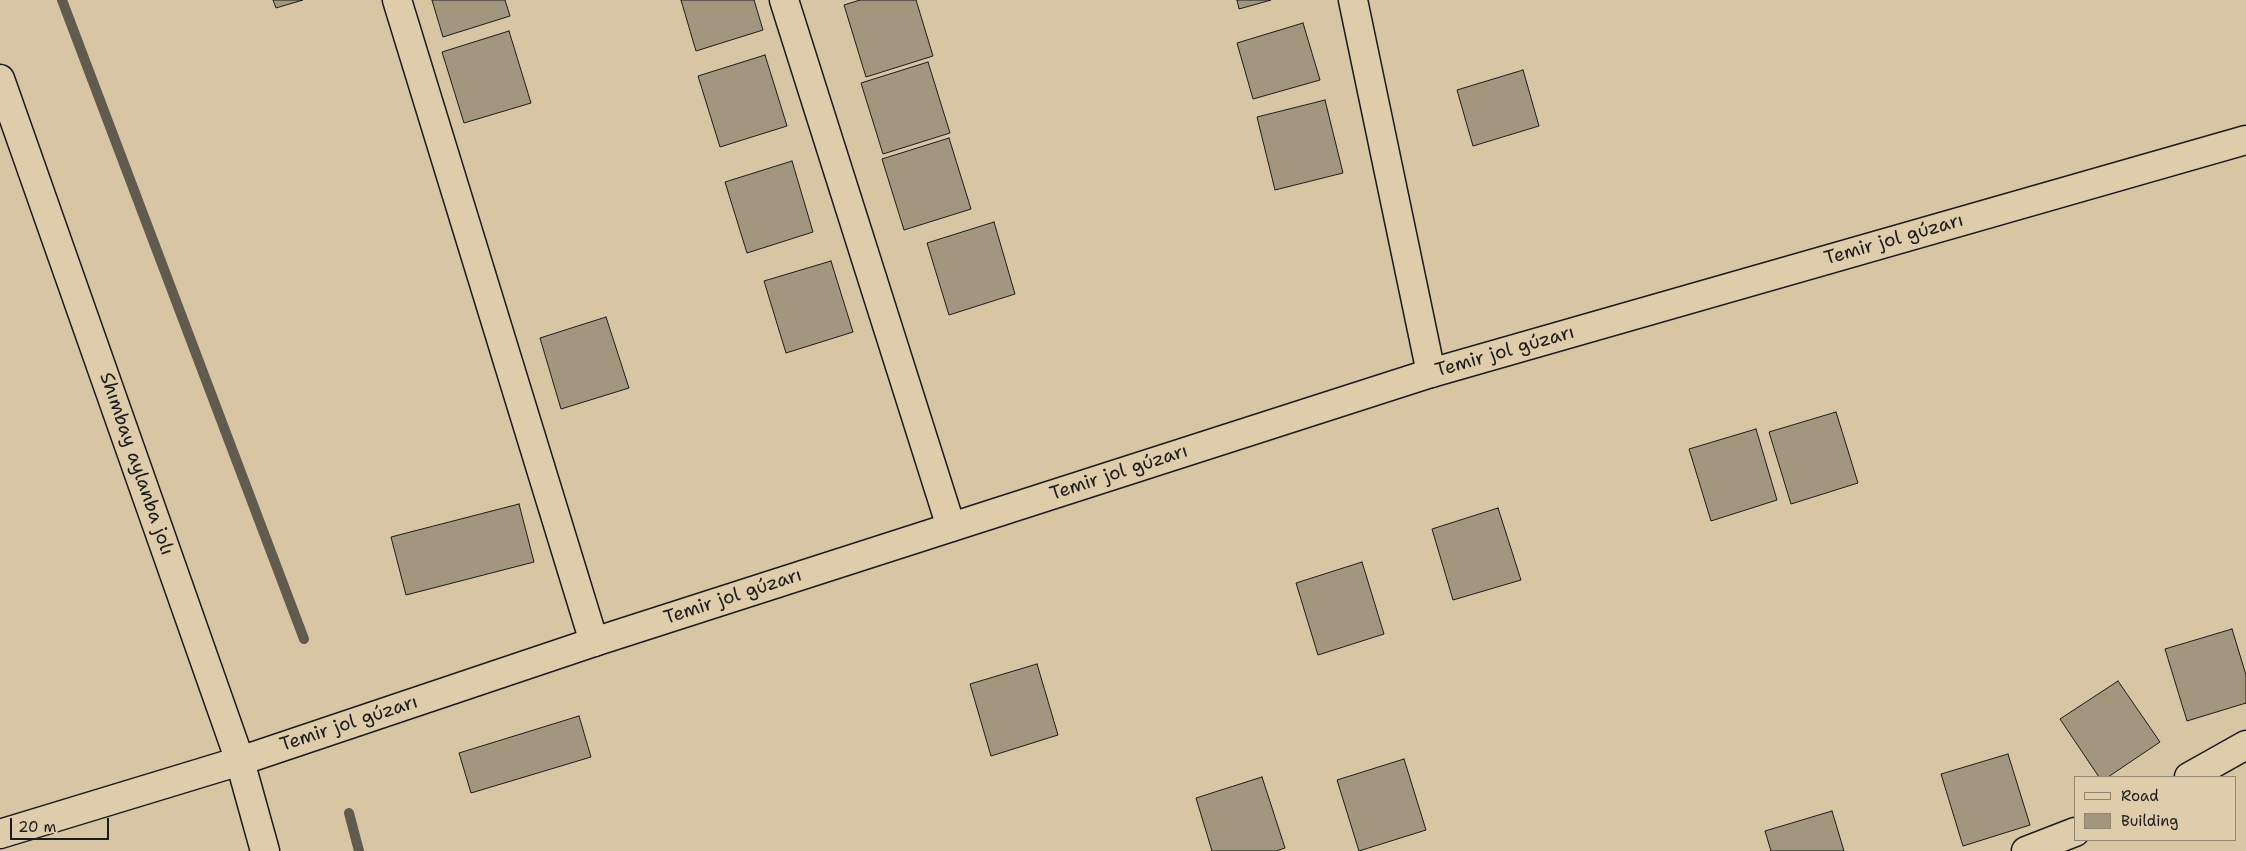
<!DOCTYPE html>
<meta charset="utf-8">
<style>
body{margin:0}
#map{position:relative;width:2246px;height:851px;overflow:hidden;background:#d7c5a4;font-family:"Shantell Sans",sans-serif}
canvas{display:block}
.legend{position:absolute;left:2074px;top:776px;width:162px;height:65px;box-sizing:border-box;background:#dfccaa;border:1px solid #918671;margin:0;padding:6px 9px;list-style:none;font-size:15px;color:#1c1c1c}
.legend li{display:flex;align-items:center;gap:10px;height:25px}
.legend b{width:25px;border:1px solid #918671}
.scale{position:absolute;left:10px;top:818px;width:99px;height:22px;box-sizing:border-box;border:2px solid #1c1c1c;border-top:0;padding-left:6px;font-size:15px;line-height:18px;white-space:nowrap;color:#1c1c1c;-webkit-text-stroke:4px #dfccaa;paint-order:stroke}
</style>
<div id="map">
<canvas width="2246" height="851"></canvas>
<ul class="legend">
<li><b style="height:6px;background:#dfccaa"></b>Road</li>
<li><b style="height:14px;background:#a3967f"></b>Building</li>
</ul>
<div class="scale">20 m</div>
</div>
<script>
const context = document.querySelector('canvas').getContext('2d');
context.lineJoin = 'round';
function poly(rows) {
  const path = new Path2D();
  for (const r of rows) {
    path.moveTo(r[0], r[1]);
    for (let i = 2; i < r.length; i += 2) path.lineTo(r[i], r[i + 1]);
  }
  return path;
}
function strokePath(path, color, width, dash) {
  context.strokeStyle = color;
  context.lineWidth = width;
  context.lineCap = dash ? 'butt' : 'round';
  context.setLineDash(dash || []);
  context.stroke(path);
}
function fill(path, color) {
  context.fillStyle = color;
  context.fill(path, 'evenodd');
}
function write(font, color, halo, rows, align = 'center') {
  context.font = font + ' "Shantell Sans",sans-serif';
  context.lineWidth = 5;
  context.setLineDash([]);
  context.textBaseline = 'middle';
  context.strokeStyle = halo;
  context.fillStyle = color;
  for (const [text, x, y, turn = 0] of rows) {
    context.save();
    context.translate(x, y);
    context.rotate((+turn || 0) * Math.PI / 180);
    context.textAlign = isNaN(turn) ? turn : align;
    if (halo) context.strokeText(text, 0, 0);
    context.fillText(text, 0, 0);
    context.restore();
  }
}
strokePath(poly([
 [62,0,304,639],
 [349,813,359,851]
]), '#615a4e', 10);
const building = poly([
 [273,0,303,0,276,8,273,0],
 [432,0,505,0,510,16,443,37,432,0],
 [681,0,754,0,763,30,696,51,681,0],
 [860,0,916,0,933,56,866,77,844,5,860,0],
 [1237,0,1271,0,1239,9,1237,0],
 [1303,23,1320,80,1253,99,1237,43,1303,23],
 [509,31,531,103,464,123,442,52,509,31],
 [765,55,787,126,720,147,698,76,765,55],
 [928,62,950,133,883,154,861,83,928,62],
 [1523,70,1539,126,1473,146,1457,90,1523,70],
 [1325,100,1343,173,1275,190,1257,117,1325,100],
 [949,138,971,209,904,230,882,159,949,138],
 [792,161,813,232,747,253,725,182,792,161],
 [994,222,1015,294,949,315,927,243,994,222],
 [831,261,853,332,786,353,764,281,831,261],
 [606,317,629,388,561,409,540,338,606,317],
 [1836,412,1858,483,1791,504,1769,432,1836,412],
 [1756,429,1777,500,1711,521,1689,449,1756,429],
 [519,504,534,562,406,595,391,537,519,504],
 [1498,508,1521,580,1453,600,1432,529,1498,508],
 [1362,562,1384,634,1318,655,1296,583,1362,562],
 [2232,629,2246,675,2246,703,2187,721,2165,649,2232,629],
 [1037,664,1058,735,991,756,970,684,1037,664],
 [2118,681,2160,742,2108,777,2099,777,2060,719,2118,681],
 [579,716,591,757,471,793,459,753,579,716],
 [2008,754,2030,825,1963,846,1941,774,2008,754],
 [1404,759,1426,830,1359,851,1337,780,1404,759],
 [1262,777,1285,848,1276,851,1212,851,1196,798,1262,777],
 [1832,811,1844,851,1771,851,1765,831,1832,811]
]);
fill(building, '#a3967f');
strokePath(building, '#1c1c1c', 1);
const street = poly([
 [397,0,594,642],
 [784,0,951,527],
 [1353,0,1431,373],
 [2189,777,2246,745],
 [2026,851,2075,832]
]);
const secondary = poly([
 [0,79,240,761,265,851],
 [0,834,240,761,594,642,1431,373,2246,140]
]);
strokePath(street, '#1c1c1c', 31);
strokePath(secondary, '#1c1c1c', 31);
strokePath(street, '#dfccaa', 28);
strokePath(secondary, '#dfccaa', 28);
write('19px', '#1c1c1c', '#dfccaa', [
 ["Temir jol gúzarı",1894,240,-16],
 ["Temir jol gúzarı",1505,352,-16],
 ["Shımbay aylanba jolı",136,464,71],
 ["Temir jol gúzarı",1119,473,-18],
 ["Temir jol gúzarı",733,597,-18],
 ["Temir jol gúzarı",349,724,-18]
]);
</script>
